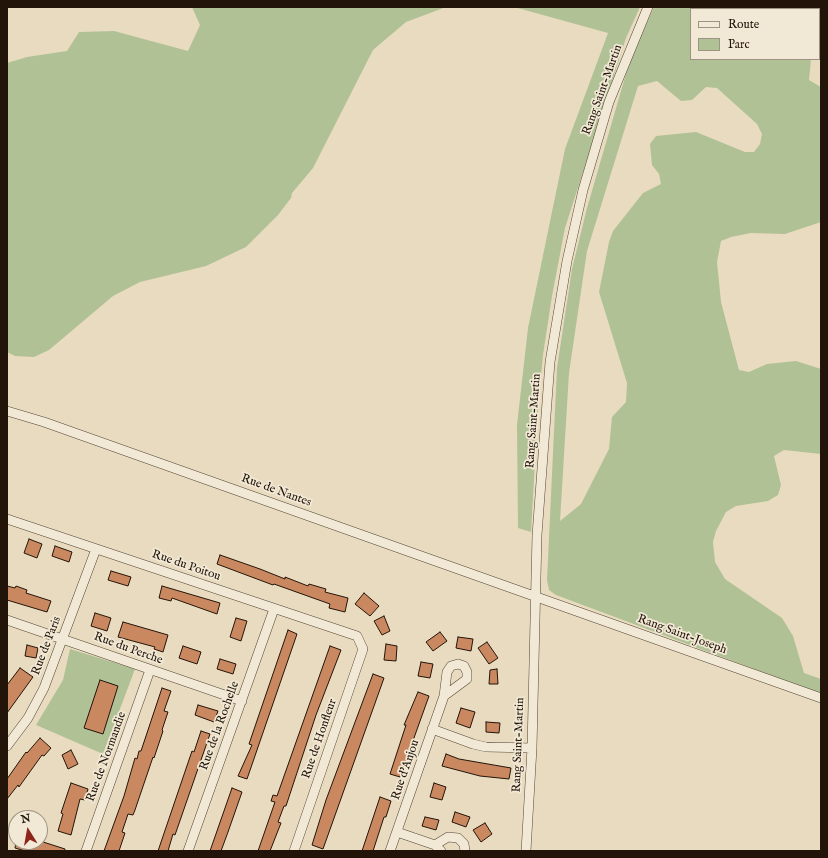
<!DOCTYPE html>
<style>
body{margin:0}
#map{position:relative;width:828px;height:858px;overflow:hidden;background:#e9dbbf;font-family:"IM FELL English",serif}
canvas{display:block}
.frame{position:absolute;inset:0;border:8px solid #221409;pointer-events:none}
.legend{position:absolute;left:690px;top:8px;width:130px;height:52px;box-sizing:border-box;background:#f1e8d5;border:1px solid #9e9383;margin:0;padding:5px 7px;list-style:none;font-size:12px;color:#221409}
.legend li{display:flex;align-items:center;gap:8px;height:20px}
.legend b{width:20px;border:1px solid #9e9383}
.north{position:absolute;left:8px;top:810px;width:40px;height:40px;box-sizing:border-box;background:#f1e8d5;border:1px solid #9e9383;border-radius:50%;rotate:349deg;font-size:11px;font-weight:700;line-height:16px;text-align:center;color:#221409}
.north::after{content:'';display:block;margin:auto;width:14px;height:18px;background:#8f2418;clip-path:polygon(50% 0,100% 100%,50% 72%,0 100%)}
</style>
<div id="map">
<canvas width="828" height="858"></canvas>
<div class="frame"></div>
<ul class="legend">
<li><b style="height:5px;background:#f1e8d5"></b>Route</li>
<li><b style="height:11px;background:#b1c196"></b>Parc</li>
</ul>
<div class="north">N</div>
</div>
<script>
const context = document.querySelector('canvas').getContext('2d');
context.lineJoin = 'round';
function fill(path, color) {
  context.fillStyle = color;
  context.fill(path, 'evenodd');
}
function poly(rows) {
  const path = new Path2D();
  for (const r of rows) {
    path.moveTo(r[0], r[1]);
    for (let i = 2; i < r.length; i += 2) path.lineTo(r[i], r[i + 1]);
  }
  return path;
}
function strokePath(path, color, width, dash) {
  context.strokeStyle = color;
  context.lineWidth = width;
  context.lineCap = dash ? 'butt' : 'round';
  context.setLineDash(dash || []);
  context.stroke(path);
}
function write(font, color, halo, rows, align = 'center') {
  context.font = font + ' "IM FELL English",serif';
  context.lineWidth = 3.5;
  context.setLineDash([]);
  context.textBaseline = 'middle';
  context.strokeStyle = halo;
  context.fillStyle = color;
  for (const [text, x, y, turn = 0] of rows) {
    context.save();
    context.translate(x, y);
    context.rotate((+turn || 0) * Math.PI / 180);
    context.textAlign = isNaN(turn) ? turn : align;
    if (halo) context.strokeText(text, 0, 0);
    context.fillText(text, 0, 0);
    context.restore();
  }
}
fill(poly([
 [192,7,446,7,406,22,373,50,313,168,292,193,291,198,278,215,246,247,206,266,140,282,113,296,49,350,34,357,15,356,7,352,7,63,27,57,67,51,79,32,114,31,188,51,200,25],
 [514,7,640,7,626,38,565,228,552,296,543,355,538,408,531,532,518,528,517,425,528,328,565,149,608,33],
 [654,7,787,7,788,9,691,9,691,59,811,59,809,80,821,87,821,222,785,234,751,233,731,237,721,241,717,262,721,302,739,370,749,372,767,364,796,361,821,369,821,454,784,450,774,456,781,485,778,495,768,501,736,506,726,512,716,531,713,542,715,562,725,579,782,618,793,636,804,673,821,679,821,694,556,595,549,590,547,580,557,368,572,269,587,208,630,60],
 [657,81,681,101,692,100,706,87,717,88,757,124,762,134,760,144,754,152,745,152,696,132,656,136,650,144,652,165,659,174,661,184,643,193,613,231,609,242,599,292,627,383,626,402,612,417,609,449,581,504,560,521,569,373,587,251,638,86],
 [70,649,135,669,103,754,36,725,63,680]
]), '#b1c196');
const building = poly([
 [29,539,42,544,37,558,24,553,29,539],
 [55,546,72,552,69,562,52,556,55,546],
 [220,555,260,569,285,579,285,577,308,586,309,584,326,589,325,592,348,598,345,612,329,608,330,604,274,584,273,585,217,564,220,555],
 [111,571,131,577,128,586,108,580,111,571],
 [7,586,15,588,16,586,27,590,26,593,51,601,47,612,7,600,7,586],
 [162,586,220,603,217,614,172,598,171,601,159,598,162,586],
 [364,593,379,606,370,616,355,604,364,593],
 [95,613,111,618,107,631,91,626,95,613],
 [384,616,390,631,382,635,374,621,384,616],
 [236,618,247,621,241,641,230,637,236,618],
 [123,622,168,635,163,652,154,649,155,647,118,637,123,622],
 [288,630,297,634,247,779,238,776,252,745,249,744,288,630],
 [440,632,447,641,433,651,426,642,440,632],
 [458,637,473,639,471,651,456,648,458,637],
 [487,642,498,658,489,664,478,648,487,642],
 [386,644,397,646,396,661,384,660,386,644],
 [27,645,38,648,36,658,25,656,27,645],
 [183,646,201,652,197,664,179,658,183,646],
 [330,646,341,650,316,715,286,806,284,806,278,822,281,823,270,851,258,851,275,802,271,801,273,795,277,796,330,646],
 [220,659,236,664,233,674,217,669,220,659],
 [421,662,433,664,430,678,418,676,421,662],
 [20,668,33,677,7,713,7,685,20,668],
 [497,669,498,684,489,684,490,670,497,669],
 [373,674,384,678,323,849,312,845,326,800,373,674],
 [100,680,118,686,103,734,84,728,100,680],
 [162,688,171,691,164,711,168,712,162,730,163,731,154,758,153,757,135,810,133,815,128,814,122,832,125,833,119,851,104,851,124,796,135,758,137,759,139,751,141,751,162,688],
 [418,692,429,696,400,777,390,774,406,725,404,725,418,692],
 [198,705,218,711,214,722,195,715,198,705],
 [461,708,475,712,470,728,456,723,461,708],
 [486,722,500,723,499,733,486,732,486,722],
 [201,731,210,734,175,835,173,834,168,851,158,851,192,751,194,752,201,731],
 [40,738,51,748,44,756,42,755,19,787,18,785,7,799,7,779,26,752,27,753,40,738],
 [71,750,78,764,68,769,62,755,71,750],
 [446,754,459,759,511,768,509,779,480,776,442,766,446,754],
 [71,783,88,789,85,800,80,799,71,835,58,831,63,814,61,813,71,783],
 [434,783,446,787,442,800,430,797,434,783],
 [232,788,242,792,228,832,221,851,210,851,232,788],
 [380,797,391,801,386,817,384,817,373,851,362,851,380,797],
 [455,812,470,817,466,827,452,822,455,812],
 [425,817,439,820,436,830,422,826,425,817],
 [485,823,492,834,481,842,473,830,485,823],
 [40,841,65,849,65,851,25,851,15,848,16,842,40,841]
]);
fill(building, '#ca8861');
strokePath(building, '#221409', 1);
const minor = poly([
 [7,411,44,422,821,698],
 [7,519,357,636,363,649,294,851],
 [7,620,242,701],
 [458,664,464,666,467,672,467,679,444,696,447,672,451,666,458,664],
 [432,729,473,744,486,747,532,748],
 [7,746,28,718,44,688,96,549],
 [397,832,435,845,441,851],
 [435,845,448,837,458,838,464,844,465,851],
 [86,851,150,670],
 [188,851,274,609],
 [390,851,444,696],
 [526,851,532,748,537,535,550,362,567,261,583,190,609,102,648,7]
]);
strokePath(minor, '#544636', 10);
strokePath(minor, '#f1e8d5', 9);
write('12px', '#221409', '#f1e8d5', [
 ["Rang Saint-Martin",603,90,-70],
 ["Rang Saint-Martin",534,421,-86],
 ["Rue de Nantes",276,491,20],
 ["Rue du Poitou",186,566,19],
 ["Rang Saint-Joseph",682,635,20],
 ["Rue de Paris",47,646,-69],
 ["Rue du Perche",128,649,20],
 ["Rue de la Rochelle",220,726,-70],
 ["Rue de Honfleur",320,739,-71],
 ["Rang Saint-Martin",519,745,-88],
 ["Rue de Normandie",107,757,-70],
 ["Rue d'Anjou",406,770,-71]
]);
</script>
